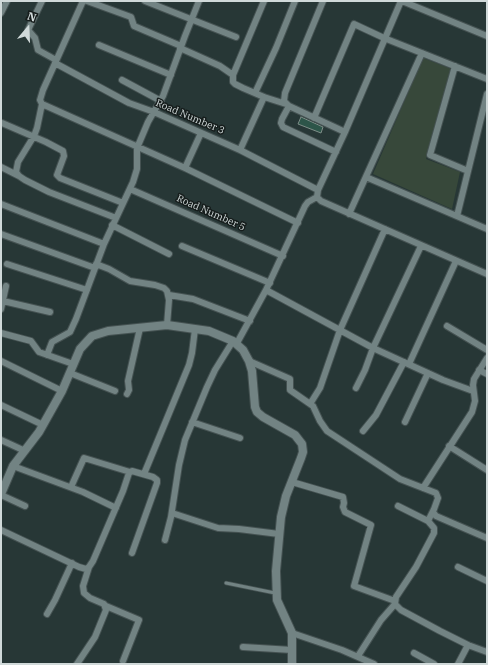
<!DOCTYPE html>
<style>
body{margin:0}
#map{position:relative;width:488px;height:665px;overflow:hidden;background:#273736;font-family:"IBM Plex Serif",serif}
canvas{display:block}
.frame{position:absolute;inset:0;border:2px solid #d0d9d9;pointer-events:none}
.north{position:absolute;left:8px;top:8px;width:40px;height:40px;-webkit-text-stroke:3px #161d1c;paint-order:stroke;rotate:19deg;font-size:11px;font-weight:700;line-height:16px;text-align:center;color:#d0d9d9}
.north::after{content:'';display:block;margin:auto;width:14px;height:18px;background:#d0d9d9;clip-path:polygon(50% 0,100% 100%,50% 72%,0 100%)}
</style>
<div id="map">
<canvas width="488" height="665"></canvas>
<div class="frame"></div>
<div class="north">N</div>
</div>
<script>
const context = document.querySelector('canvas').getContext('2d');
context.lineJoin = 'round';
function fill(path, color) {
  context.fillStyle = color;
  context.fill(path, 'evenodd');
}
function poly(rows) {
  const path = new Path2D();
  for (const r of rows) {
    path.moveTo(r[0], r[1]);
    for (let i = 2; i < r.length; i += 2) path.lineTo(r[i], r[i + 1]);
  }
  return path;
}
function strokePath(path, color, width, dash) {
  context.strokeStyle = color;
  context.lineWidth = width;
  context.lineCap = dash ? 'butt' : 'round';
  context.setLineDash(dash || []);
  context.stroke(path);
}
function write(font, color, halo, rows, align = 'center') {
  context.font = font + ' "IBM Plex Serif",serif';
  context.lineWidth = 3;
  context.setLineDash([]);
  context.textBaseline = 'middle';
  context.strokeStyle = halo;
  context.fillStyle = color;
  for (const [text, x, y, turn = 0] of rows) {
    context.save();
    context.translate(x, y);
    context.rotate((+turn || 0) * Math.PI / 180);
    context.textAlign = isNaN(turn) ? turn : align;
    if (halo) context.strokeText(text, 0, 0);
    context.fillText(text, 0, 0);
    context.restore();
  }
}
fill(poly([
 [423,58,452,69,426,159,460,172,452,209,373,174]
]), '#37483a');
const building = poly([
 [301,117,323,127,321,133,298,124,301,117]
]);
fill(building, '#2d5549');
strokePath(building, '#7e8e88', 1);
const lane = poly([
 [226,583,275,593]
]);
const street = poly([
 [42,1,28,30,35,38,38,50,56,60],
 [83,1,43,90,40,100,42,104,185,168,298,223],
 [87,1,131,17,134,26,181,46],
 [145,1,236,37],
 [264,1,233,75,233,82,235,84,243,88,264,97,286,104],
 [323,1,285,93,284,101,289,106,345,132],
 [401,1,345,132,318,190,317,197,321,201,487,274],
 [402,1,487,36],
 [1,13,7,1],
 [99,45,171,75],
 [180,48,220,66,233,75],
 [55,63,129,103,154,112,240,150,318,190],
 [455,66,430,155,468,171],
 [122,80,161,101],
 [255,93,276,48,295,1],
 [42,104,37,128,34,136,18,162,16,172,19,176,25,180,49,192,116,218],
 [289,106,282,119,281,123,283,127,336,152],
 [314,118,354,24,384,38,487,79],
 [2,123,46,142,63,151,64,156,57,175,60,178,123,203],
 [240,150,264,97],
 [1,167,19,176],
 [185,168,201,133],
 [366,177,487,229],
 [130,189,283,256],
 [1,204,104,244],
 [349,214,422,53],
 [457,216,487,94],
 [112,225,169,254],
 [1,234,95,268],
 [182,246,270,283],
 [7,264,87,290],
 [96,264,109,269,130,281,155,285,164,288,167,291,169,300,167,325],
 [266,290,373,348,443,380,473,391],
 [169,295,193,299,250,321],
 [3,301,50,312],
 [1,309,6,286],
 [447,326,487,350],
 [1,333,31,341,39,352,73,364],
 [237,343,266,290,305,206,308,202,317,197],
 [47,355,52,342,70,332,76,319,104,244,133,182,137,169,137,148,140,141,148,122,163,96,185,36,199,1],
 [1,361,62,391],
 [249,361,290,379,290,390,313,406,320,421,327,431,400,479,436,493,438,498,433,512,436,516,487,538],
 [409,364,456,261],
 [479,370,487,374],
 [70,373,115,391],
 [356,388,365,370,373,348,421,246],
 [127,394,129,390,128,381,140,328],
 [310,404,320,388,340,330,385,229],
 [1,405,43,425],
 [192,422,240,438],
 [405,422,428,373],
 [363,431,376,415,404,362],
 [1,440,25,451],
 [449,446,487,470],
 [13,466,83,492,116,508],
 [144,474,189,365,192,353,195,329],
 [292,482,343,497,344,503,343,507,345,512,371,525,354,586,395,601],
 [71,487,84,458,130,472],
 [423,488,472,412,475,401,473,385,474,379,487,358],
 [1,495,25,506],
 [398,506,428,521],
 [434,509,428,521,434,528,434,533,416,567,396,597,395,604,401,610,440,631,468,645,487,652],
 [172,513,218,528,239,529,279,534],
 [1,530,79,567,86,569,89,567,93,561,123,491,129,473,132,471,153,477,157,480,157,483,132,553],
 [165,540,171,517,179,465,185,440,207,387,215,370,233,341],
 [458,567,487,581],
 [106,606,139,620,123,661],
 [47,614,55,600,72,563],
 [292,633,342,650,374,664],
 [243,647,292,650],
 [414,653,434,664],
 [358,656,381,620,395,604],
 [77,664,95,637,106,610,104,604,90,598,84,593,83,586,89,567],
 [458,664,468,645]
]);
const secondary = poly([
 [1,494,13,466,39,432,62,391,80,349,92,336,108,331,167,325,209,331,233,341,243,350,249,361,252,371,255,407,257,412,263,417,295,435,302,444,303,452,301,458,286,496,281,517,276,571,277,600,292,633,292,664]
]);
strokePath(lane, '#455252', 4.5);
strokePath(street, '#455252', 8);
strokePath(secondary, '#455252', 10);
strokePath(lane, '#728383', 3);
strokePath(street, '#728383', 6);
strokePath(secondary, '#728383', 8);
write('10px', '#d0d9d9', '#161d1c', [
 ["Road Number 3",190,117,23],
 ["Road Number 5",211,213,24]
]);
</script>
